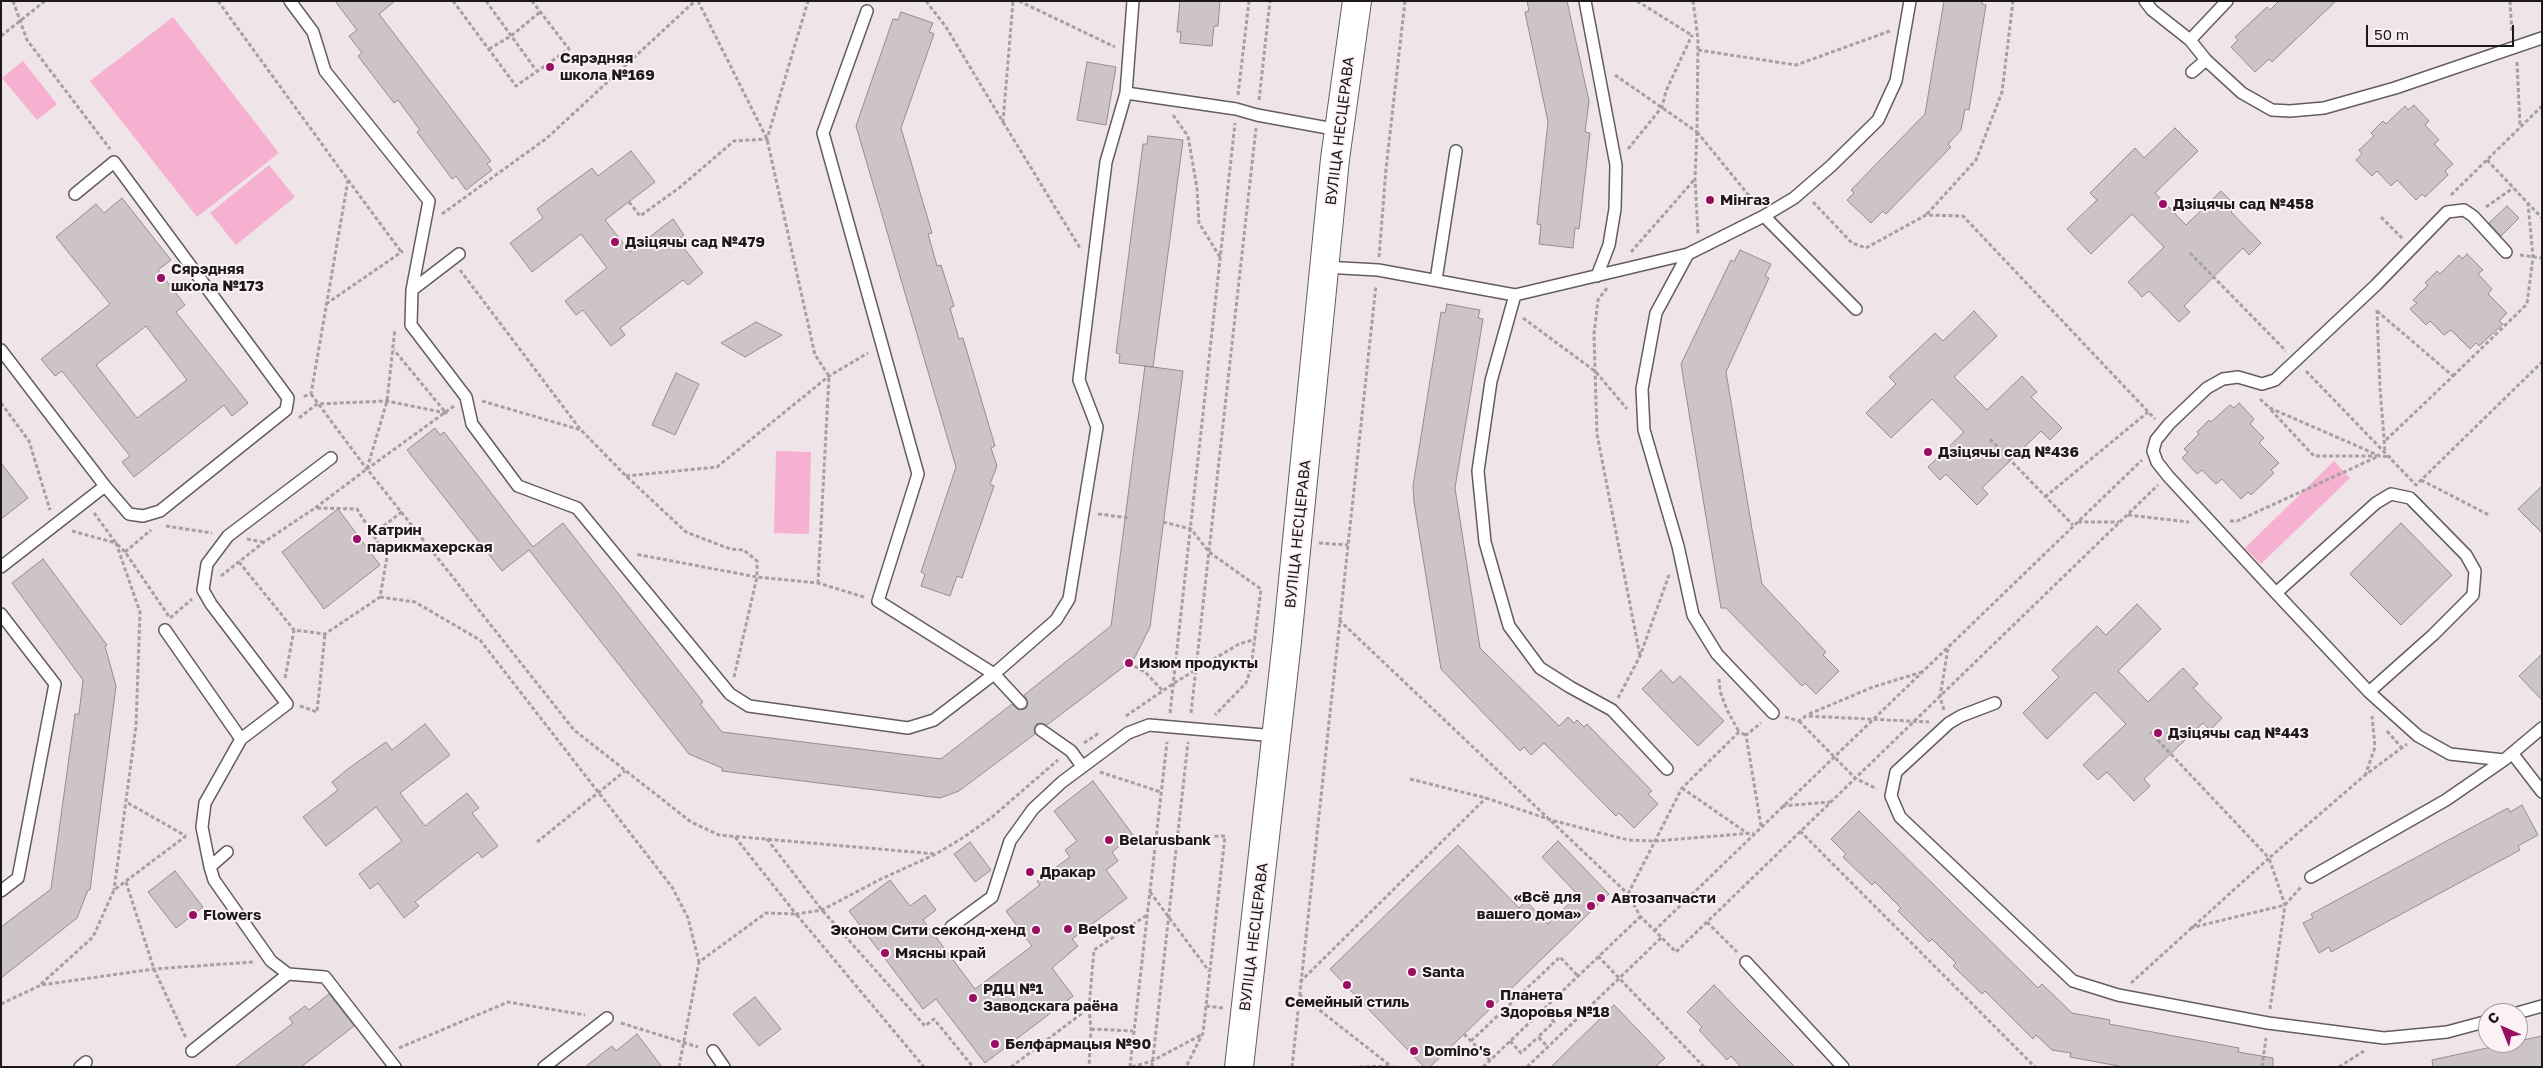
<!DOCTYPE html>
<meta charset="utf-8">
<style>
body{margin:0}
#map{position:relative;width:2543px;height:1068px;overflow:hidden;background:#efe5e9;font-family:"Golos Text",sans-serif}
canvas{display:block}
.frame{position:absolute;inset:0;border:2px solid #1c191a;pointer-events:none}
.north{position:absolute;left:2478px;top:1003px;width:50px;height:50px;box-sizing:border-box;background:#fcf2f6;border:1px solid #a29b9e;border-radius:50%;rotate:316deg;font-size:14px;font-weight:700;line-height:20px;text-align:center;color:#1c191a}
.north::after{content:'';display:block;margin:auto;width:18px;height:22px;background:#970e63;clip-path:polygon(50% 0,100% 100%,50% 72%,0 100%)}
.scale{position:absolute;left:2366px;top:25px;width:148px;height:22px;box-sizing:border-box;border:2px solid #1c191a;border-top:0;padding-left:6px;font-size:15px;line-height:18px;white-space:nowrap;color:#1c191a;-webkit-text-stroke:4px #fcf2f6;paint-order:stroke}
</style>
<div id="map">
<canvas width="2543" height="1068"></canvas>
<div class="frame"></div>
<div class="north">С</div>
<div class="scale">50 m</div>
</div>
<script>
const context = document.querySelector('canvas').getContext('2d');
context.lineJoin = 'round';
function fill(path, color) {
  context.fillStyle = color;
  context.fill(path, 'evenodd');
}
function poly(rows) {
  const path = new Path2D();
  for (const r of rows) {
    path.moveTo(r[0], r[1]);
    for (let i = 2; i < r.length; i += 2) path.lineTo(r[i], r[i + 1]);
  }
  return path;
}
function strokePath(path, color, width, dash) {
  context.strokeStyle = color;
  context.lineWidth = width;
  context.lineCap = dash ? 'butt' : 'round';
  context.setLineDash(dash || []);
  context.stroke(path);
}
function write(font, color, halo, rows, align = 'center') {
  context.font = font + ' "Golos Text",sans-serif';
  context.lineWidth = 4;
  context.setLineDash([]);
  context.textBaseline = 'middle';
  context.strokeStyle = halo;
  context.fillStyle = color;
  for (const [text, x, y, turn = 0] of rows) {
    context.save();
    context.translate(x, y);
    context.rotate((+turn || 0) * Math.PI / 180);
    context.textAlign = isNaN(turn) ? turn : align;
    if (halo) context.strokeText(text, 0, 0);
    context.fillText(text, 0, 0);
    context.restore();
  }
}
fill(poly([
 [173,17,279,153,197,217,90,81],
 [23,61,57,104,37,120,2,78],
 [269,165,295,197,236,245,210,213],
 [776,451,811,452,809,534,774,533],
 [2334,461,2350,478,2261,564,2245,548]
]), '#f6b0d0');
const building = poly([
 [335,1,395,1,379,14,491,161,487,164,492,170,466,190,456,176,452,179,417,132,420,130,398,100,394,103,358,56,362,53,349,36,357,30,335,1],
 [1180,1,1220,1,1218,26,1214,26,1212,46,1180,43,1181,32,1177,32,1180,1],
 [1527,1,1567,1,1589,101,1585,132,1590,133,1579,229,1575,228,1573,248,1539,244,1541,225,1537,224,1548,122,1525,12,1529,11,1527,1],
 [1944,1,1982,1,1982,4,1986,5,1969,110,1965,109,1961,130,1948,144,1951,147,1886,214,1883,211,1871,223,1847,200,1854,193,1851,190,1925,114,1944,1],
 [2279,1,2336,1,2272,62,2269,59,2255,72,2231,47,2238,40,2235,37,2267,7,2270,10,2279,1],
 [901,12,933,23,929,32,934,34,901,128,932,233,928,234,937,266,941,265,954,306,950,308,959,339,963,338,995,446,991,448,997,466,990,484,994,486,962,578,957,576,950,596,921,586,925,574,921,572,956,467,856,126,893,19,898,20,901,12],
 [1087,62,1116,67,1106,125,1077,120,1087,62],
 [2414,105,2429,121,2425,125,2439,140,2434,144,2453,164,2445,171,2448,175,2425,197,2422,194,2416,200,2397,180,2391,186,2377,171,2372,176,2356,160,2362,154,2359,150,2374,136,2371,133,2383,121,2386,124,2405,106,2408,110,2414,105],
 [2175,128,2198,151,2155,193,2186,225,2221,191,2236,206,2231,212,2261,243,2249,255,2243,248,2184,306,2190,312,2179,322,2149,291,2142,297,2128,282,2164,247,2132,214,2091,254,2067,229,2097,200,2090,193,2135,148,2144,158,2175,128],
 [1148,136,1183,140,1153,367,1119,363,1120,354,1116,353,1143,144,1147,144,1148,136],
 [631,151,655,182,605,220,630,252,673,219,684,235,678,240,703,273,688,285,683,280,620,328,625,335,611,346,583,310,576,315,565,301,607,268,581,234,532,272,510,243,543,218,537,209,554,196,592,168,598,176,631,151],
 [122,198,171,260,158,270,185,305,176,312,248,403,232,416,224,405,134,477,122,462,130,456,62,371,55,376,41,359,110,304,56,237,96,204,104,213,122,198],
 [146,326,187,380,137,418,96,365,146,326],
 [2507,206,2519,218,2501,236,2489,223,2507,206],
 [1740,250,1771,264,1765,276,1769,278,1726,372,1752,529,1762,584,1826,652,1823,655,1839,671,1816,694,1805,683,1802,686,1726,608,1721,608,1681,364,1731,260,1734,262,1740,250],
 [2467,254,2483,270,2478,274,2492,289,2488,294,2507,313,2499,321,2503,324,2479,346,2476,343,2470,349,2451,330,2444,335,2430,321,2426,325,2410,309,2417,303,2413,300,2428,285,2425,283,2437,271,2440,274,2459,255,2462,259,2467,254],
 [1447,304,1480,310,1478,318,1483,319,1455,488,1480,648,1559,726,1568,717,1574,723,1577,720,1584,727,1587,724,1652,791,1648,794,1658,804,1634,828,1619,813,1616,816,1544,743,1531,755,1524,747,1520,751,1441,669,1414,502,1413,486,1441,312,1445,313,1447,304],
 [1974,311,1997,336,1954,377,1987,410,2022,376,2037,392,2031,397,2062,428,2050,440,2041,431,1982,488,1988,494,1977,505,1946,474,1940,480,1928,467,1964,432,1932,399,1891,438,1866,413,1896,384,1889,377,1935,333,1943,341,1974,311],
 [756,322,782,335,745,357,721,343,756,322],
 [1145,366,1183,371,1150,627,1134,659,1047,725,1037,723,1034,729,1035,734,959,791,940,798,722,771,722,768,689,754,529,550,502,571,407,450,435,428,440,435,444,432,533,547,563,523,703,702,700,704,722,732,941,759,1012,704,1018,710,1026,709,1028,702,1024,695,1111,626,1145,366],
 [676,373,699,384,675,435,652,425,676,373],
 [2239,403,2254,419,2250,424,2264,438,2259,443,2279,463,2271,470,2274,473,2251,495,2248,492,2241,499,2222,479,2216,484,2202,470,2197,474,2182,458,2188,452,2184,449,2199,434,2197,432,2209,420,2211,422,2230,405,2234,408,2239,403],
 [1,463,28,498,1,519,1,463],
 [2542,486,2542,533,2518,509,2542,486],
 [338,509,380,565,324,609,282,552,338,509],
 [2401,523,2452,575,2401,625,2350,574,2401,523],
 [43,559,107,645,105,646,116,686,90,890,88,890,77,918,1,978,1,927,51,889,75,714,79,714,83,680,12,583,43,559],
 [2137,604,2161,629,2118,671,2148,702,2183,668,2198,684,2193,688,2222,718,2210,730,2203,723,2144,779,2150,786,2134,801,2107,772,2098,780,2083,765,2126,724,2095,692,2047,739,2023,713,2059,677,2052,670,2097,626,2106,635,2137,604],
 [2542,654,2542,700,2519,676,2542,654],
 [1661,670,1673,683,1680,676,1724,721,1698,746,1642,689,1661,670],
 [425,724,450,755,400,793,425,826,467,793,479,808,472,813,498,846,482,858,478,852,415,902,419,906,404,918,378,883,370,889,359,874,402,841,376,807,326,846,303,817,338,790,332,782,349,768,386,742,392,750,425,724],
 [1093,781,1133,835,1112,852,1118,861,1106,870,1127,898,1072,939,1078,946,1052,968,1073,996,985,1063,936,999,923,1009,849,911,890,880,910,906,925,895,936,910,923,920,975,989,1032,946,1006,911,1040,885,1037,881,1070,857,1065,850,1077,841,1054,811,1093,781],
 [2522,805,2538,835,2518,846,2520,850,2331,952,2329,947,2319,953,2303,923,2313,918,2311,914,2508,808,2510,812,2522,805],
 [1859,811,2038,988,2042,984,2072,1013,2110,1020,2109,1024,2239,1048,2238,1052,2273,1058,2273,1067,2124,1067,2070,1057,2071,1053,2052,1050,2036,1035,2033,1039,1985,991,1982,994,1953,966,1956,963,1932,939,1929,942,1898,911,1901,908,1875,882,1872,885,1843,857,1846,854,1831,839,1859,811],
 [1558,841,1609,894,1430,1067,1424,1067,1330,969,1458,845,1519,908,1526,901,1548,924,1578,895,1542,857,1558,841],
 [970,842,991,870,975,882,954,854,970,842],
 [175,871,203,907,176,928,148,892,175,871],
 [1714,985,1743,1015,1795,1067,1741,1067,1731,1056,1727,1060,1699,1030,1702,1027,1687,1012,1714,985],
 [329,994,354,1026,301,1067,235,1067,293,1023,289,1018,305,1006,309,1010,329,994],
 [755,997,781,1029,759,1046,733,1014,755,997],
 [1614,1005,1665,1058,1655,1067,1551,1067,1614,1005],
 [637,1034,662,1067,585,1067,612,1046,616,1051,637,1034],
 [2542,1036,2542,1067,2433,1067,2432,1060,2542,1036]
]);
fill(building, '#cdc4c7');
strokePath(building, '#958c90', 1);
const service = poly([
 [290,1,313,32,325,71,429,201,412,290,411,325,466,397,472,424,518,486,577,508,730,694,749,706,908,728,934,720,994,674,1021,703],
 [1133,1,1126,93,1236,109,1257,115,1339,130],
 [1585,1,1616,165,1615,209,1609,245,1597,276],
 [2145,1,2152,10,2190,40,2206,60,2192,72],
 [867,11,823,133,918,474,878,601,994,674,1056,620,1069,599,1097,427,1079,380,1106,162,1126,93],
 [2190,40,2227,1],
 [2206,60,2242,93,2272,110,2290,111,2324,108,2395,88,2542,38],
 [1764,216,1856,309],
 [1688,254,1656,313,1642,389,1644,430,1678,546,1693,615,1717,654,1773,713],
 [1324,267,1378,270,1515,295,1688,254,1764,216,1794,198,1831,166,1878,120,1896,81,1910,1],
 [1436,280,1456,151],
 [412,290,459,254],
 [1515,295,1491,381,1478,471,1485,542,1509,626,1540,668,1570,687,1612,710,1667,769],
 [1,350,105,486],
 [1,567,105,486,129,514,143,516,160,511,286,410,288,398,114,162,75,194],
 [2276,593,2376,503,2391,494,2410,498,2466,555,2475,571,2473,595,2433,635,2369,692],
 [1,614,55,684,18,878,1,891],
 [165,630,241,739],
 [1995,703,1961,716,1949,723,1896,772,1891,796,1900,817,2073,981,2118,995,2268,1023,2384,1038,2447,1032,2488,1021],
 [1041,730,1071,751,1082,766],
 [2512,753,2542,792],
 [2504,760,2450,754,2418,736,2369,692,2276,593,2168,476,2157,462,2153,451,2156,440,2169,424,2207,388,2223,379,2238,377,2262,384,2275,380,2376,285,2447,212,2464,210,2473,216,2506,252],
 [227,852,210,867,214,880,271,961,288,974],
 [210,867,202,827,205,803,241,739,287,704,211,604,203,590,207,564,228,536,331,458],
 [2311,877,2446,800,2504,760,2542,728],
 [951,927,992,897,1010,841,1033,809,1062,782,1128,733,1149,725,1276,736],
 [1746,962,1843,1067],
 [2517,1013,2542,1006],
 [192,1051,288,974,325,977,395,1067],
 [713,1051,724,1067],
 [80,1067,86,1062],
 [544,1067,607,1018]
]);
const secondary = poly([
 [1239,1067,1287,641,1335,159,1357,1]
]);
strokePath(service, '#645c5f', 14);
strokePath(secondary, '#645c5f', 30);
strokePath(poly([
 [13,1,27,40,110,149],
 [218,1,348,180,311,394,302,397],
 [453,1,516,86,569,49,532,1],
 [486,1,536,70],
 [698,1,767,139,815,355,829,376,818,583],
 [926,1,946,27,1003,122,1013,1],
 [1019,1,1115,47],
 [1637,1,1693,36],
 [2510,1,2512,33],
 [1,36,45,1],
 [489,49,511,36,540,12],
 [1698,50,1796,65,1890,31],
 [2517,62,2520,126],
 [1615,75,1697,132,1698,39,1693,1],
 [1238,95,1249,1],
 [1259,100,1270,1],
 [1173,115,1188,136,1197,188,1199,223,1220,257],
 [1003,122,1080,248],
 [1697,132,1695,179,1698,234],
 [1697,132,1755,203],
 [1628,149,1662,107,1666,91,1692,35],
 [2487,160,2542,218],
 [348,180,402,253],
 [2451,195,2542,106],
 [629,202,640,216,679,188,734,141,767,139,808,1],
 [1813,202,1852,243,1866,248,1926,215,1963,216,2155,419],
 [2486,207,2513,188],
 [442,214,547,138,695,1],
 [1927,214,1976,160,2002,92,2013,1],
 [2381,217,2403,239],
 [1631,252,1695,179],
 [2190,253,2286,351],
 [2520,255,2542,258],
 [1379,257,1386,169,1405,1],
 [460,270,580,429],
 [1607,288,1598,300,1594,334,1597,434,1640,656],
 [326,304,403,251],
 [2377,310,2380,388,2385,451],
 [2377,311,2453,376,2384,442],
 [1523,318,1596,372,1627,409],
 [2306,371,2416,485,2542,362],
 [2453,376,2527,304,2533,257,2528,203],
 [311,394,366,468],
 [2260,399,2270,408,2380,456,2391,457],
 [482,401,581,430,626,476,686,532,730,549,744,550,757,561,757,577,635,554],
 [1,403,29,441,50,510],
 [454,406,367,469,574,730,691,822,719,835,936,854],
 [2271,410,2314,456,2377,456],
 [299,418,317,404,387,401,446,413,394,350],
 [1990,439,2073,525],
 [626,476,717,467,829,376,868,353],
 [2421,480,2489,515],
 [2045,497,2148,412],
 [94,513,116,543,125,552,170,618,192,599],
 [1098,514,1129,518],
 [2128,515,2189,522],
 [2230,521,2237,521,2379,456],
 [1163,522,1191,529,1209,552,1261,589,1251,668,1246,683,1215,715],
 [2078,522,2119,522],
 [166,526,212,533],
 [72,531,116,543,140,612,136,726,114,890],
 [373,534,403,511],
 [247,539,263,542],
 [1319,543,1348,545],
 [125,552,151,530],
 [239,562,294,630],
 [221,576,264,542,315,508],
 [380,597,415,602,480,640,672,887,688,918,699,962],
 [1339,620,1628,894,1640,916,1676,952,2158,485],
 [1129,663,1145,672,1163,691],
 [734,677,757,577,818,583,864,597],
 [285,678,294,630,325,634,380,597,387,557,357,509,315,508,367,469,387,401,395,329],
 [1719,679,1720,691,1727,710,1739,732],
 [1618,698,1640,656,1669,575],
 [300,706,317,712,325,634],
 [1944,710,1940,697,1948,648],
 [1170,713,1235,123],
 [1191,713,1256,128],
 [1809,714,1873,687,1922,672],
 [1126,716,1174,683,1239,644,1256,639],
 [1785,717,1799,721,1806,716,1929,722],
 [1799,721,1855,778,1877,789],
 [2387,731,2401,747],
 [1084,743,1099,733],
 [1100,772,1161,792],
 [2365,776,2375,747,2372,716],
 [1410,779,1486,798,1551,820,1628,840,1655,841,1753,833],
 [1682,788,1747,833],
 [128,803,186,836],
 [1782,806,1830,802],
 [1761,826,1746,735,1761,723],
 [1800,831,2035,1067],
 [735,837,796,914,822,910,881,879,936,854,964,837,992,817,1058,760],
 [1156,838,1225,836,1203,1033,1186,1067],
 [767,839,822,910,925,1026,934,1019,973,1067],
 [537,842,625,771],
 [126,882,154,969,186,1038],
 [1150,892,1209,971],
 [1628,894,1682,788,1739,732,1746,735],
 [1707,922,1737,952],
 [2190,928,2285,905,2301,887],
 [1654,931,2142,460],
 [1598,956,1704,1067],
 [1300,982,1486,798],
 [2131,983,2269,858,2150,732],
 [41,984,93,937,114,890,186,836],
 [1299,994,1392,1067],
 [1,1004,41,985,154,969,253,962],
 [1206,1006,1223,1008],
 [1089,1008,1094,950,1147,915],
 [2270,1009,2285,905,2269,858,2364,776,2407,744],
 [1543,1010,1554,1022,1538,1037,1548,1047],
 [621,1023,698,1047],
 [1091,1029,1133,1031],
 [1464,1034,1490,1060],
 [1471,1041,1560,957,1578,976],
 [1510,1041,1521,1053,1538,1037],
 [399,1048,508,1002,585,1015],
 [679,1067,699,962,766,913,796,914,924,1067],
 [1011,1067,1089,1008,1091,1029,1089,1067],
 [1130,1067,1167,742],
 [1132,1067,1152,1061,1203,1034],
 [1152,1067,1188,742],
 [1292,1067,1376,285],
 [1359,1067,1391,1066],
 [1483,1067,1640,917],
 [1527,1067,1661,938],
 [2262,1067,2266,1038],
 [2339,1067,2364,1051]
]), '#a7a0a3', 3, [4, 2.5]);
strokePath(service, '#fff', 11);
strokePath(secondary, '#fff', 28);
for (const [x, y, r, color] of [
 [550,67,5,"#970e63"],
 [1710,200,5,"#970e63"],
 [2163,204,5,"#970e63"],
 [615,242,5,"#970e63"],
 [161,278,5,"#970e63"],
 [1928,452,5,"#970e63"],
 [357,539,5,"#970e63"],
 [1129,663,5,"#970e63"],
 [2158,733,5,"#970e63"],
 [1109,840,5,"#970e63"],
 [1030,872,5,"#970e63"],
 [1601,898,5,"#970e63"],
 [1591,906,5,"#970e63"],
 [193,915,5,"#970e63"],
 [1068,929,5,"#970e63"],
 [1036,930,5,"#970e63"],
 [885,953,5,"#970e63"],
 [1412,972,5,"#970e63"],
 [1347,985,5,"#970e63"],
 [973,998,5,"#970e63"],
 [1490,1004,5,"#970e63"],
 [995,1044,5,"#970e63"],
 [1414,1051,5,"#970e63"]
]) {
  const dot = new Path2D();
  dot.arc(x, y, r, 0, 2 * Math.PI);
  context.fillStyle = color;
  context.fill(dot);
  strokePath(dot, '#fcf2f6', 2);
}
write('bold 15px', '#1c191a', '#fcf2f6', [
 ["Сярэдняя",560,58],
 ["школа №169",560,75],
 ["Мінгаз",1720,200],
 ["Дзіцячы сад №458",2173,204],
 ["Дзіцячы сад №479",625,242],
 ["Сярэдняя",171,269],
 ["школа №173",171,286],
 ["Дзіцячы сад №436",1938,452],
 ["Катрин",367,530],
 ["парикмахерская",367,547],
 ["Изюм продукты",1139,663],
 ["Дзіцячы сад №443",2168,733],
 ["Belarusbank",1119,840],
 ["Дракар",1040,872],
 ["«Всё для",1581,897,"right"],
 ["вашего дома»",1581,914,"right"],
 ["Автозапчасти",1611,898],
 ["Flowers",203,915],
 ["Belpost",1078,929],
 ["Эконом Сити секонд-хенд",1026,930,"right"],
 ["Мясны край",895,953],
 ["Santa",1422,972],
 ["РДЦ №1",983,989],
 ["Заводскага раёна",983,1006],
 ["Планета",1500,995],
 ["Здоровья №18",1500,1012],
 ["Семейный стиль",1347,1002,"center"],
 ["Белфармацыя №90",1005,1044],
 ["Domino's",1424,1051]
], 'left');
write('15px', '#1c191a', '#fcf2f6', [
 ["ВУЛІЦА НЕСЦЕРАВА",1340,131,-83],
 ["ВУЛІЦА НЕСЦЕРАВА",1298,534,-84],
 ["ВУЛІЦА НЕСЦЕРАВА",1254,937,-83]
]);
</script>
